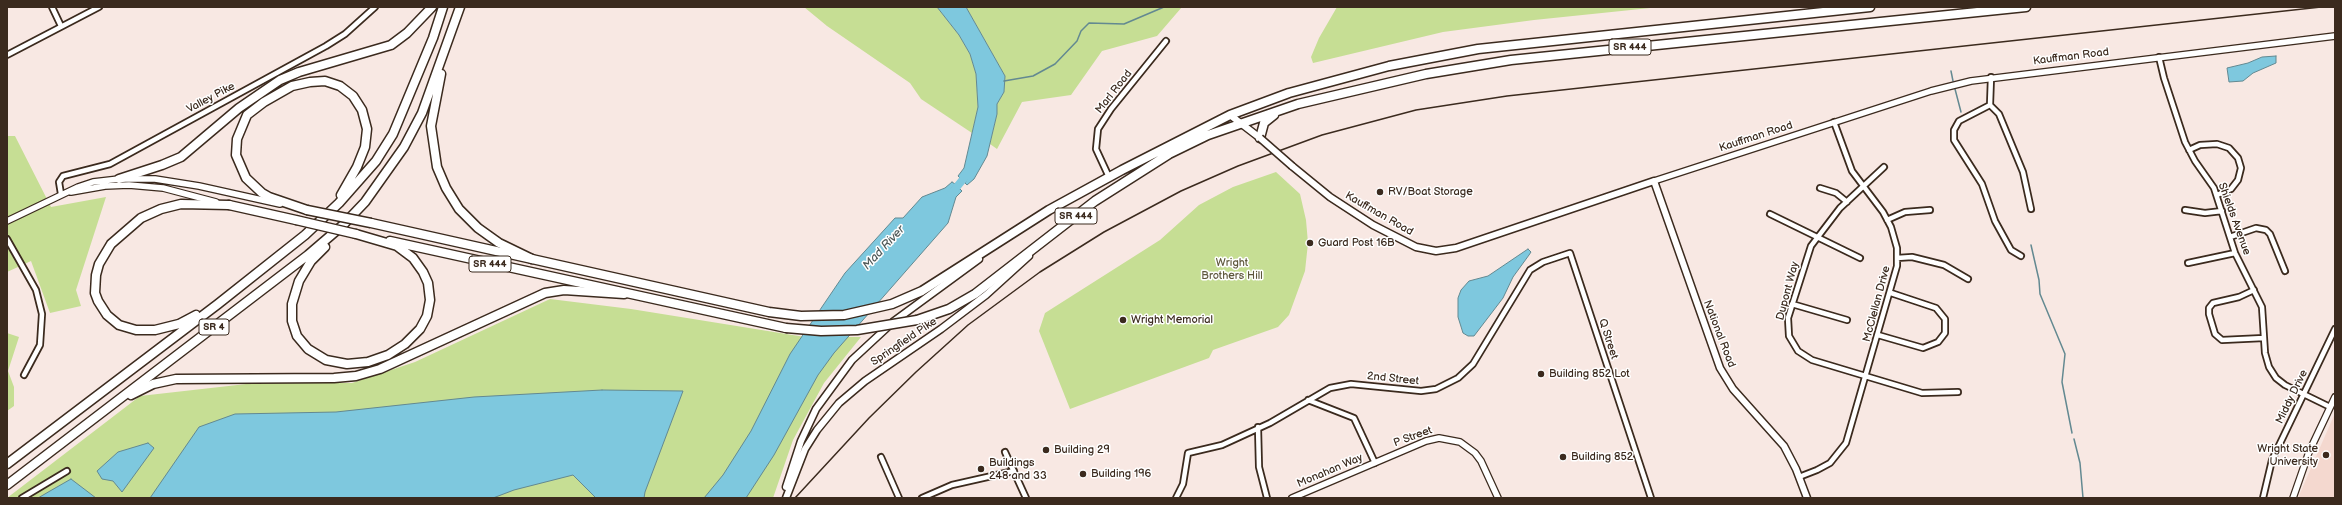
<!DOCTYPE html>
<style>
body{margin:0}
#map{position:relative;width:2342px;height:505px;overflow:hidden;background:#f8e8e3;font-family:"Balsamiq Sans",sans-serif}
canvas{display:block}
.frame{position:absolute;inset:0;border:8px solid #3b2a1e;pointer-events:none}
</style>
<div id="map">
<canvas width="2342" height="505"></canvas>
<div class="frame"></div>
</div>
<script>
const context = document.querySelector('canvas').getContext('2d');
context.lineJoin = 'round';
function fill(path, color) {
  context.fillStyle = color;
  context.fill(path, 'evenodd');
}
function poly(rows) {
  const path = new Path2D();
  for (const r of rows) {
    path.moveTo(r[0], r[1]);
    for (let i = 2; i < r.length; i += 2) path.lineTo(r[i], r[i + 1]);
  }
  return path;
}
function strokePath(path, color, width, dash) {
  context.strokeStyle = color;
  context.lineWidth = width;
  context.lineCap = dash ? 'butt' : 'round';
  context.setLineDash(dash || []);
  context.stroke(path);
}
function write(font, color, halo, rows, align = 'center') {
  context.font = font + ' "Balsamiq Sans",sans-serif';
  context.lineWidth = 3;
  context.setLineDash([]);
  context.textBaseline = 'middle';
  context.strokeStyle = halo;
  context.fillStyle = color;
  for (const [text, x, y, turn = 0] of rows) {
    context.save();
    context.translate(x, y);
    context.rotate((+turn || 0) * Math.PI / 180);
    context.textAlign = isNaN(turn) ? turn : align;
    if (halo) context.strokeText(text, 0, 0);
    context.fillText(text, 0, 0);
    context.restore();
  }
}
fill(poly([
 [2335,413,2335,498,2298,498]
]), '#f4d8cf');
fill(poly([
 [804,7,937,7,959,35,970,54,976,74,978,107,972,133,921,99,910,83,827,26],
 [966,7,1182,7,1157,36,1102,51,1071,95,1022,102,997,149,990,144,997,114,997,104,1004,92,1005,76],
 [1337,7,1660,7,1534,20,1443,32,1313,63,1311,57,1319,38],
 [7,136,15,136,51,207,106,197,76,290,81,306,50,313,31,261,7,272],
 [1276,172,1300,194,1306,220,1308,243,1305,271,1289,315,1278,327,1213,350,1209,358,1070,409,1039,331,1045,313,1160,240,1199,205,1233,187],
 [550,299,631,309,805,337,861,337,824,383,793,440,773,498,7,498,140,396,264,382,352,383,415,362],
 [7,333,19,337,8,371,14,387,14,406,7,411]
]), '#c6de94');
const water = poly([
 [937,7,966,7,1005,76,1004,92,997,104,997,114,987,156,974,179,967,185,965,183,967,179,964,181,961,179,964,175,960,178,958,176,964,168,978,107,976,74,970,54,959,35,937,7],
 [2276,56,2276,63,2253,73,2243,81,2229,82,2227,68,2248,63,2262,57,2276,56],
 [952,182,955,184,951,189,956,185,958,187,955,192,960,189,962,191,956,197,948,223,834,353,818,375,774,455,746,498,704,498,723,475,751,431,790,354,845,273,895,218,903,218,922,197,945,188,952,182],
 [1528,249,1531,252,1529,255,1513,277,1503,298,1474,336,1468,336,1463,333,1458,317,1458,298,1461,290,1469,281,1488,276,1528,249],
 [602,390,683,391,645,492,644,498,596,498,573,475,514,490,493,498,150,498,199,427,235,414,336,412,474,397,602,390],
 [148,443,154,448,122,492,113,481,102,479,97,471,118,452,148,443],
 [71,479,96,498,38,498,50,491,71,479]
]);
fill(water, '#7ec8de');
strokePath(water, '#638991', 1);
strokePath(poly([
 [1951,71,1953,81],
 [1004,81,1033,76,1055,64,1077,41,1081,31,1089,23,1124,24,1164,7],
 [1955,89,1961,112],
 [2031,245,2039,280,2040,294,2065,354,2062,382,2072,433],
 [2074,439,2080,463,2083,498]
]), '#638991', 1.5);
strokePath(poly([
 [951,194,969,172]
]), '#7ec8de', 8);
const minor = poly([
 [52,7,61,26],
 [7,55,99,7],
 [2159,57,2164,78,2185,142,2195,161,2214,188,2235,253,2262,307,2265,353,2269,367,2276,378,2285,385,2330,407],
 [1990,105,1959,121,1954,130,1954,140,1982,184,1995,221,2011,250,2021,256],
 [1990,105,1999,114,2023,172,2031,209],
 [1990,105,1991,77],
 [2189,150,2200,145,2217,144,2229,148,2238,158,2241,168,2238,180,2231,189,2217,195],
 [1884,167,1840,208,1811,246,1788,318,1789,336,1798,351,1812,360,1922,393,1958,392],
 [1109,177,1096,149,1098,129,1111,109,1166,41],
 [1820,188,1836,193,1847,202],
 [61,194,59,182,63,176,110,164,326,46,345,34,375,7],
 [2185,210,2205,213,2222,211],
 [1770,214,1860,258],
 [1887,220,1905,212,1930,210],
 [2230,237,2256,228,2266,230,2270,234,2285,271],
 [7,239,36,290,42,314,40,345,24,375],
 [1897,258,1912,257,1944,265,1968,279],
 [2188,263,2235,253],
 [2254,290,2239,297,2213,303,2209,308,2209,314,2215,334,2222,340,2264,338],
 [1792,304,1847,320],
 [1878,335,1923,348,1938,342,1945,333,1945,319,1936,308,1891,293],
 [1308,400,1354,418,1375,463],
 [1258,427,1259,467,1267,498],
 [1005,452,1026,498],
 [881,457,899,498],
 [1799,477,1817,470,1830,463,1846,443,1897,266,1897,248,1891,227,1883,212,1852,171,1834,122],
 [22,498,67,471],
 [922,498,952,485,1014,471],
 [1176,498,1183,484,1188,453,1222,445,1270,423,1330,388,1351,384,1421,391,1436,389,1458,378,1473,364,1530,270,1543,262,1570,253,1651,498],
 [2263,498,2272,460,2335,329]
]);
const tertiary = poly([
 [1654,181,1931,91,1971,81,2335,36],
 [71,192,105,186,129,185,163,188,216,202],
 [7,221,78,187,93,182,119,179,155,179,199,186,280,204],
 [1292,498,1426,441,1439,438,1460,442,1475,453,1481,461,1498,498],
 [2293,498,2309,452,2335,397]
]);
const secondary = poly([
 [1230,115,1260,138],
 [1292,166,1330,197,1373,225,1416,247,1436,251,1456,248,1654,181,1720,368,1733,389,1784,446,1796,469,1807,498],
 [786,487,801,441,816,409,852,360,893,322,979,259],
 [786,498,805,449,817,430,839,403,865,381,941,329,986,295,1029,256]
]);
const trunk = poly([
 [1260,138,1264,123,1274,115],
 [229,205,296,220],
 [371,223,769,312,801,316,844,315,892,304,922,291,1049,210,1122,170,1230,115,1289,93,1389,66,1478,49,1870,7],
 [390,241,786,328],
 [917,320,949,309,975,294,1095,201,1169,154,1208,135,1298,104,1426,74,1511,60,2026,7]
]);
const motorway = poly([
 [441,74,431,126,437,167,446,188,459,209,478,228,499,243,532,259],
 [119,179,162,165,181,157,239,108,280,80,299,72,391,45,407,33,432,7],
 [307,210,269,197,262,193,246,178,236,155,237,139,247,115,264,102,292,86,310,82,325,81,340,86,353,96,362,110,367,129,365,147,357,167,341,195],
 [325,247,311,261,299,281,292,304,292,321,297,336,308,349,326,360,347,364,368,362,388,355,405,344,420,329,427,316,430,300,428,283,423,272,413,258,397,246,356,234],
 [196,315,179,324,155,330,136,330,119,325,107,315,98,301,95,293,96,275,99,264,111,244,141,218,161,209,181,204,229,205],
 [131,395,153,384,176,379,334,378,356,376,380,369,545,293,564,290,624,294],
 [7,464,218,304,305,235,339,203,376,161,393,134,433,38,443,7],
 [7,485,308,255,343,225,365,202,404,147,422,113,460,7]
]);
strokePath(minor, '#3b2a1e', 8);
strokePath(tertiary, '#3b2a1e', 8);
strokePath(secondary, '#3b2a1e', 9);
strokePath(trunk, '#3b2a1e', 11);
strokePath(motorway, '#3b2a1e', 11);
strokePath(minor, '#fff', 4.5);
strokePath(tertiary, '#fff', 5.5);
strokePath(secondary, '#fff', 6);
strokePath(trunk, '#fff', 8);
strokePath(motorway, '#fff', 8);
strokePath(poly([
 [795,498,869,418,916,372,968,325,1040,272,1104,232,1181,191,1238,166,1322,135,1416,110,1507,96,2321,7]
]), '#3b2a1e', 1.5);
const secondaryBridge = poly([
 [1260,138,1292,166]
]);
const trunkBridge = poly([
 [307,210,371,223],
 [296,220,356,234],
 [786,328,821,331,857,330,917,320]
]);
strokePath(secondaryBridge, '#3b2a1e', 9, []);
strokePath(trunkBridge, '#3b2a1e', 11, []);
strokePath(secondaryBridge, '#fff', 6);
strokePath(trunkBridge, '#fff', 8);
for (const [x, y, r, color] of [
 [1380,192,4,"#3b2a1e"],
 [1310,243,4,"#3b2a1e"],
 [1123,320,4,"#3b2a1e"],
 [1541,374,4,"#3b2a1e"],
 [1046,450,4,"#3b2a1e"],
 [2326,455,4,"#3b2a1e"],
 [1563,457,4,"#3b2a1e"],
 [981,469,4,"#3b2a1e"],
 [1083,474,4,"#3b2a1e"]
]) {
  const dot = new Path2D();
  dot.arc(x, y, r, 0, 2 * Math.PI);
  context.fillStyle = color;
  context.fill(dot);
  strokePath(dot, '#fff', 1.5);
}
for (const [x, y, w] of [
 [1630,47,42],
 [1076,216,42],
 [490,264,42],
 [214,327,30]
]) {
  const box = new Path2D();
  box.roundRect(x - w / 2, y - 8, w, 16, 3);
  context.fillStyle = '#fff';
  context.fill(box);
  strokePath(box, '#3b2a1e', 1);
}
write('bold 10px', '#3b2a1e', null, [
 ["SR 444",1630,47],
 ["SR 444",1076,216],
 ["SR 444",490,264],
 ["SR 4",214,327]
]);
write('11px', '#3b2a1e', '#fff', [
 ["Kauffman Road",2071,57,-7],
 ["Marl Road",1114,92,-52],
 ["Valley Pike",211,98,-28],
 ["Kauffman Road",1756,137,-18],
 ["Kauffman Road",1379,214,30],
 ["Shields Avenue",2234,219,70],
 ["Dupont Way",1788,291,-75],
 ["McClellan Drive",1877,304,-75],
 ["National Road",1719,334,69],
 ["Q Street",1608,339,72],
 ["Springfield Pike",904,342,-34],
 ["2nd Street",1393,379,6],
 ["Middy Drive",2292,397,-64],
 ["P Street",1413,437,-20],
 ["Monahan Way",1330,471,-23]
]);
write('11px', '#3b2a1e', '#fff', [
 ["RV/Boat Storage",1388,192],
 ["Guard Post 16B",1318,243],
 ["Wright Memorial",1131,320],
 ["Building 852 Lot",1549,374],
 ["Wright State",2318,449,"right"],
 ["University",2318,462,"right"],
 ["Building 29",1054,450],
 ["Building 852",1571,457],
 ["Buildings",989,463],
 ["248 and 33",989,476],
 ["Building 196",1091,474]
], 'left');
write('11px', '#5e573c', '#fff', [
 ["Wright",1232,263],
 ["Brothers Hill",1232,276]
]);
write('italic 12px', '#4f5958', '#fff', [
 ["Mad River",884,248,-47]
]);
</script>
